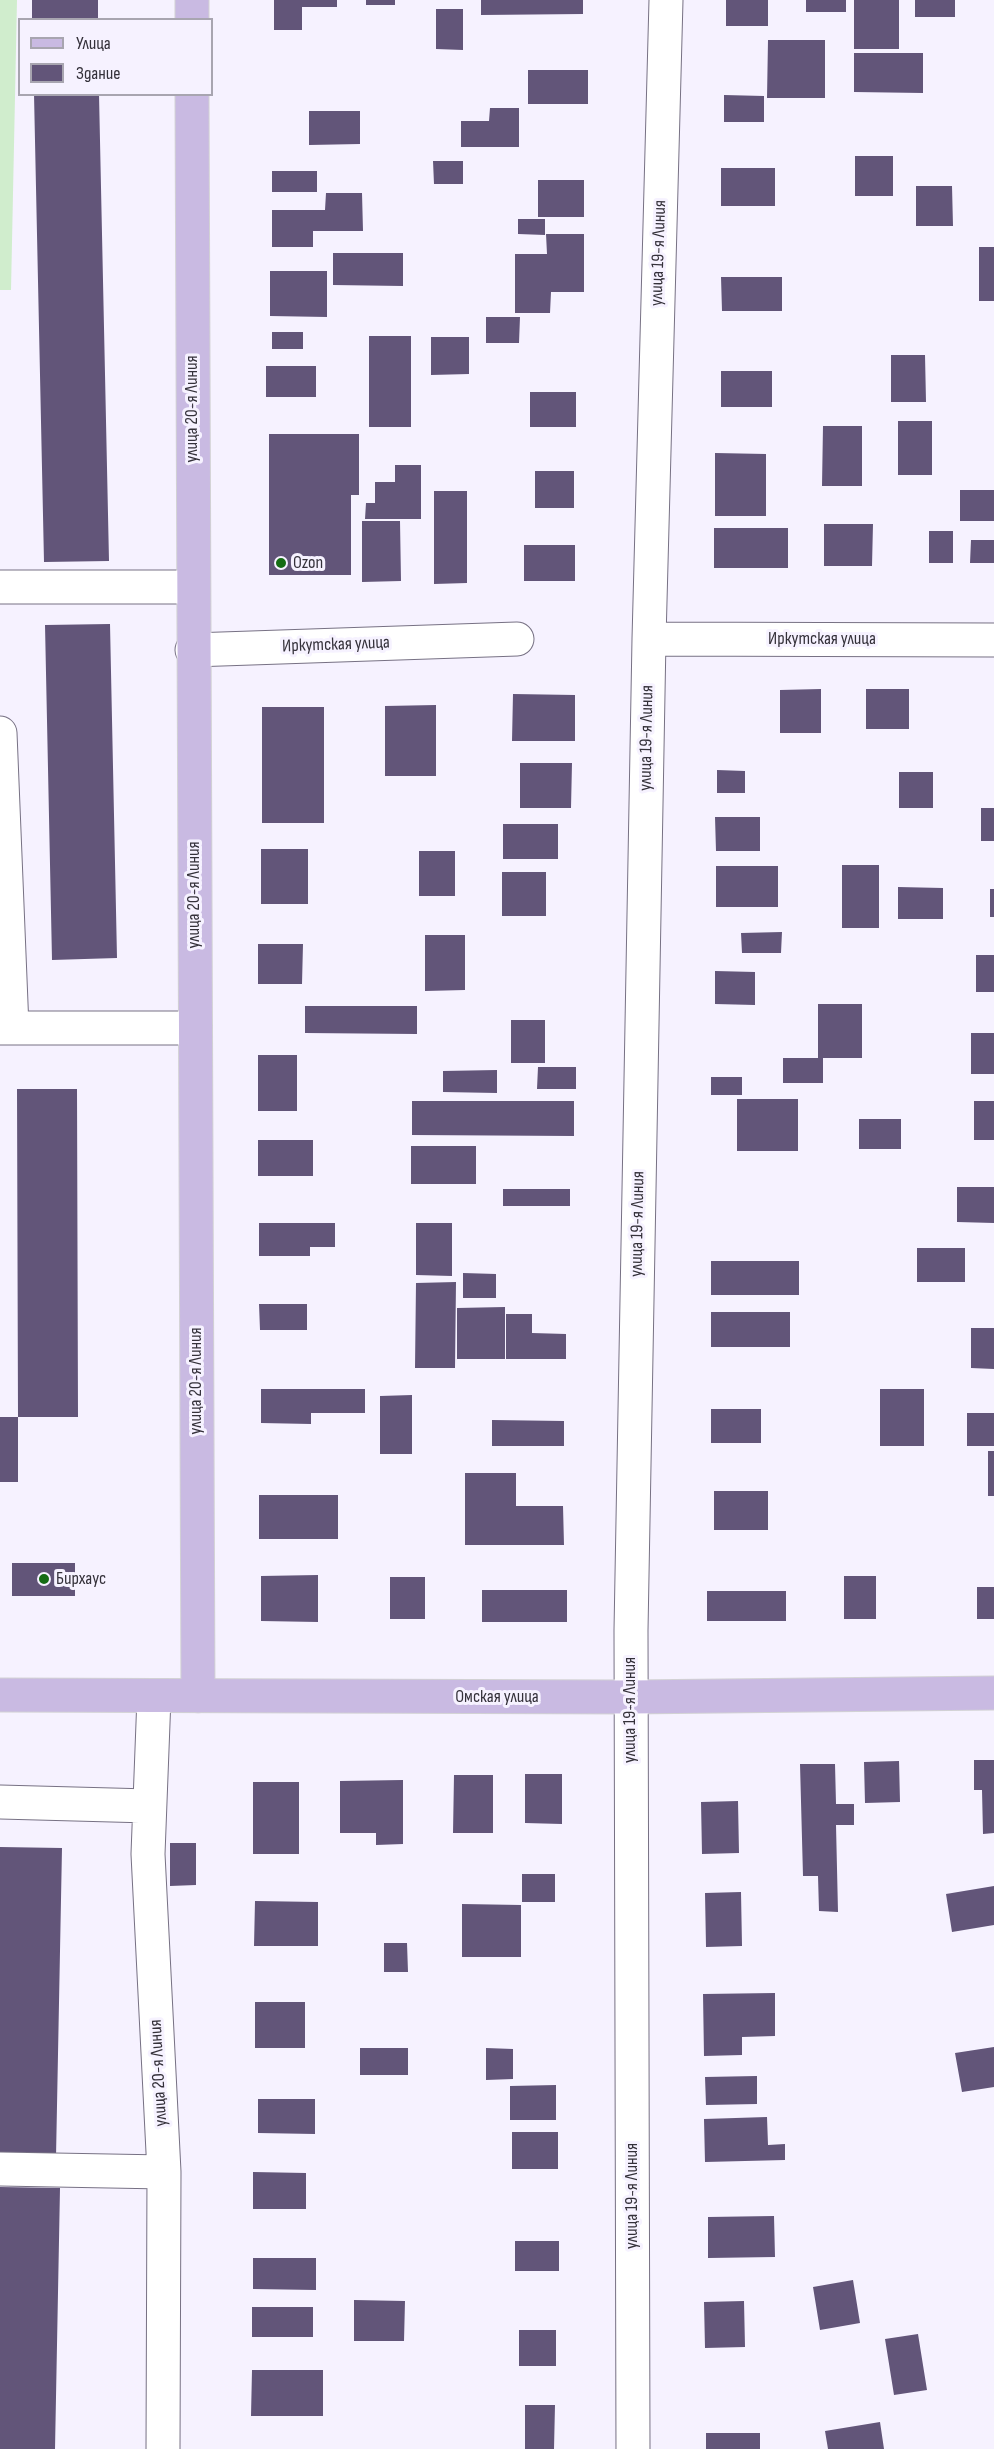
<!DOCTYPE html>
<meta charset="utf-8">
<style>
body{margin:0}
#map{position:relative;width:994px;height:2449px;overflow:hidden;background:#f6f2ff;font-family:"Sofia Sans Condensed",sans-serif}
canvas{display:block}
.legend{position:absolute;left:18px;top:18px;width:195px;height:78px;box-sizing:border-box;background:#f6f2ff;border:2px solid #a8a5b0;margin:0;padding:8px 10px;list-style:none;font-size:18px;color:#34313a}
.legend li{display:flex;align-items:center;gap:12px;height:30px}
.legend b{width:30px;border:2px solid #a8a5b0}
</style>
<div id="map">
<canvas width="994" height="2449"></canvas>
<ul class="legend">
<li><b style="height:8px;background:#c9bae2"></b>Улица</li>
<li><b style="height:16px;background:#625579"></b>Здание</li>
</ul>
</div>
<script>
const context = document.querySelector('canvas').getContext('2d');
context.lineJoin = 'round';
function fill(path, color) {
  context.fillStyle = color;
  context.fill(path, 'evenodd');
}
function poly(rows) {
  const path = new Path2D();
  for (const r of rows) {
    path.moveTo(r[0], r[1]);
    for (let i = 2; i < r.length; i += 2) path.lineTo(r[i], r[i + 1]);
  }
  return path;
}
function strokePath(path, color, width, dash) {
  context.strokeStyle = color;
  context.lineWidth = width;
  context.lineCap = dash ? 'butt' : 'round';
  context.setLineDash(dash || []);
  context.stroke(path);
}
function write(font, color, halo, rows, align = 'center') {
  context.font = font + ' "Sofia Sans Condensed",sans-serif';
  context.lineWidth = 6;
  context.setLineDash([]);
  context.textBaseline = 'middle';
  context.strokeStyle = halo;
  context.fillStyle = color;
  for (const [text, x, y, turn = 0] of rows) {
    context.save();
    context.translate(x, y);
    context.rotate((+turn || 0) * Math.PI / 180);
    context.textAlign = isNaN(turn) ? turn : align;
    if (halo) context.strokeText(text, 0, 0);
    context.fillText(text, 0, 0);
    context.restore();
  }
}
fill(poly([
 [0,0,17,0,11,290,0,290]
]), '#d0edcd');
fill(poly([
 [32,0,98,0,98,20,32,20],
 [274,0,337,0,337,7,302,7,302,30,274,30],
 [366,0,395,0,395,5,366,5],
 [481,0,583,0,583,14,481,15],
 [726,0,768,0,768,26,726,26],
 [806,0,846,0,846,12,806,12],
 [854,0,899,0,899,49,854,49],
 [915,0,955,0,955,17,915,17],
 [436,9,463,9,463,50,436,49],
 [768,40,825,40,825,98,767,98],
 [854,53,923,53,923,93,854,92],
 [528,70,588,70,588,104,528,104],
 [34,94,99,94,109,561,44,562],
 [724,95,764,96,764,122,724,122],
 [490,108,519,108,519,147,461,147,461,121,489,121],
 [309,111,360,111,360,144,309,145],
 [855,156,893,156,893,196,855,196],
 [433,161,463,161,463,184,434,184],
 [721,168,775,168,775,206,721,206],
 [272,171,317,171,317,192,272,192],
 [538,180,584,180,584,217,538,217],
 [916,186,952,186,953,226,916,226],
 [326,193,362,193,363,231,313,231,313,247,272,247,272,210,325,210],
 [518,219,545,219,545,235,518,234],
 [546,234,584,234,584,292,551,292,550,313,515,313,515,254,547,254],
 [979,247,994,247,994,301,979,301],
 [333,253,403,253,403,286,333,285],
 [270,271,327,271,327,317,270,316],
 [721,277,782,277,782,311,722,311],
 [486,317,520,317,519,343,486,343],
 [272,332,303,332,303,349,272,349],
 [369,336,411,336,411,427,369,427],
 [431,337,469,337,469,374,431,375],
 [891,355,925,355,926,402,891,402],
 [266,366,316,366,316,397,266,397],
 [721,371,772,371,772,407,721,407],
 [530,392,576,392,576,427,530,427],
 [898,421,932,421,932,475,898,475],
 [823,426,862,426,862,486,822,486],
 [269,434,359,434,359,495,351,495,351,575,269,575],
 [715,453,766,454,766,516,715,516],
 [395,465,421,465,421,519,365,519,366,503,375,503,375,482,395,482],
 [535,471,574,471,574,508,535,508],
 [960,490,994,490,994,521,960,521],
 [434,491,467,491,467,583,434,584],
 [362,521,400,521,401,581,362,582],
 [824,524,873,524,872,566,824,566],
 [714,528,788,528,788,568,714,568],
 [929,531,953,531,953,563,929,563],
 [971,540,994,540,994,563,970,563],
 [524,545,575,545,575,581,524,581],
 [110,624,117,958,52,960,45,625],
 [821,689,821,733,780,733,780,690],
 [866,689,909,689,909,729,866,729],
 [513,694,575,695,575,741,512,741],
 [436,705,436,776,385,776,385,706],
 [262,707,324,707,324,823,262,823],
 [520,763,572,763,571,808,520,808],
 [717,770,745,771,745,793,717,793],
 [899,772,933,772,933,808,899,808],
 [981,808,994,808,994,841,981,841],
 [715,817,760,817,760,851,716,851],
 [503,824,558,824,558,859,503,859],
 [261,849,308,849,308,904,261,904],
 [419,851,455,851,455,896,419,896],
 [842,865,879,865,879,928,842,928],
 [716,866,778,866,778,907,716,907],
 [502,872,546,872,546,916,502,916],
 [898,887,943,888,943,919,898,919],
 [990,889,994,889,994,917,990,917],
 [782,932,781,953,742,953,741,933],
 [425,935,465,935,465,990,425,991],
 [258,944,303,944,302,984,258,984],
 [976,955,994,955,994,992,976,992],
 [715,971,755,972,755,1005,715,1004],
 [818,1004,862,1004,862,1058,823,1058,823,1083,783,1083,783,1058,818,1058],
 [305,1006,417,1006,417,1034,305,1033],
 [511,1020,545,1020,545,1063,511,1063],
 [971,1033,994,1033,994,1074,971,1074],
 [258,1055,297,1055,297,1111,258,1111],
 [538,1067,576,1067,576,1089,537,1089],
 [497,1070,497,1093,443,1092,443,1071],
 [711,1077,742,1077,742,1095,711,1095],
 [17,1089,77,1089,78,1417,18,1417],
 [737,1099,798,1099,798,1151,737,1151],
 [412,1101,574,1101,574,1136,412,1135],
 [974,1101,994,1101,994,1140,974,1140],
 [859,1119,901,1119,901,1149,859,1149],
 [258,1140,313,1140,313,1176,258,1176],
 [411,1146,476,1146,476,1184,411,1184],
 [957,1187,994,1187,994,1223,957,1222],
 [503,1189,570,1189,570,1206,503,1206],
 [259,1223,335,1223,335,1247,310,1247,310,1256,259,1256],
 [416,1223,452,1223,452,1276,416,1275],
 [917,1248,965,1248,965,1282,917,1282],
 [711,1261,799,1261,799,1295,711,1295],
 [463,1273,496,1274,496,1298,463,1298],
 [456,1282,455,1368,415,1368,416,1283],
 [259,1304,307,1304,307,1330,260,1330],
 [505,1307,505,1359,457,1359,457,1308],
 [711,1312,790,1312,790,1347,711,1347],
 [506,1314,532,1314,532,1333,566,1334,566,1359,506,1359],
 [971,1328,994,1328,994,1369,971,1368],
 [261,1389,365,1389,365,1413,311,1413,311,1424,261,1423],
 [880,1389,924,1389,924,1446,880,1446],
 [412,1395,412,1454,380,1454,380,1396],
 [711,1409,761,1409,761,1443,711,1443],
 [967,1413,994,1413,994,1446,967,1446],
 [0,1417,18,1417,18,1482,0,1482],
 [492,1420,564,1421,564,1446,492,1446],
 [988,1451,994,1451,994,1496,988,1496],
 [465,1473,516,1473,516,1506,563,1506,564,1545,465,1545],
 [714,1491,768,1491,768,1530,714,1530],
 [259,1495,338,1495,338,1539,259,1539],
 [12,1563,75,1563,75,1596,12,1596],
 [318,1575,318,1622,261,1621,261,1576],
 [844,1576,876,1576,876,1619,844,1619],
 [390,1577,425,1577,425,1619,390,1619],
 [977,1587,994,1587,994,1619,977,1619],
 [482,1590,567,1590,567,1622,482,1622],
 [707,1591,786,1591,786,1621,707,1621],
 [974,1760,994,1760,994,1833,983,1834,982,1790,974,1790],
 [899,1761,900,1802,865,1803,864,1762],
 [800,1764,835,1764,836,1804,854,1804,854,1825,836,1825,838,1912,819,1911,818,1876,803,1876],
 [525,1774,562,1774,562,1824,525,1823],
 [454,1775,493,1775,493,1833,453,1833],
 [403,1780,403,1844,376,1845,376,1833,340,1833,340,1781],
 [253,1782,299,1782,299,1854,253,1854],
 [738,1801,739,1853,702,1854,701,1802],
 [170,1843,196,1843,196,1885,170,1886],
 [0,1847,62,1848,56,2157,0,2156],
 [522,1874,555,1874,555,1902,522,1902],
 [994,1886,994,1925,952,1932,946,1894],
 [741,1892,742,1946,706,1947,705,1893],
 [255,1901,318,1902,318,1946,254,1946],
 [462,1904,521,1905,521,1957,462,1957],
 [384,1943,407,1943,408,1972,384,1972],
 [775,1993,775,2036,742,2037,742,2055,704,2056,703,1994],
 [255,2002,305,2002,305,2048,255,2048],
 [994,2047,994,2087,962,2092,955,2053],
 [360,2048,408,2048,408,2075,360,2075],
 [486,2048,513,2049,513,2079,486,2080],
 [757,2076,757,2104,706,2105,705,2077],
 [556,2085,556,2120,510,2120,510,2086],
 [258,2099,315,2099,315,2134,258,2133],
 [767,2117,768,2145,785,2144,785,2160,705,2162,704,2119],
 [512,2132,558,2132,558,2169,512,2169],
 [253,2172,306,2173,306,2209,253,2209],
 [0,2187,60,2188,55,2449,0,2449],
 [774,2216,775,2257,708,2258,708,2217],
 [515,2241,559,2241,559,2271,515,2271],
 [253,2258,316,2258,316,2290,253,2289],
 [853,2280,860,2323,820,2330,813,2287],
 [354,2300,405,2301,404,2341,354,2341],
 [744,2301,745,2347,705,2348,704,2302],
 [252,2307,313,2307,313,2337,252,2337],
 [519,2330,556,2330,556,2366,519,2366],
 [918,2334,927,2390,894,2395,885,2339],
 [252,2370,323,2370,323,2416,251,2416],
 [525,2405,555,2405,554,2449,525,2449],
 [880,2422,884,2449,828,2449,825,2431],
 [706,2433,760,2433,760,2449,706,2449]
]), '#625579');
const minor = poly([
 [0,587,192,587],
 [649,639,994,640],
 [192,650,517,639],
 [0,733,12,1028],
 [0,1028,195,1028],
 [154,1697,148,1854,164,2172,163,2449],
 [0,1802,149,1806],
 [0,2169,164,2172],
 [633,2449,631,1630,649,639,666,0]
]);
const major = poly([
 [192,0,192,20],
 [192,94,198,1696],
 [0,1695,630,1697,994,1693]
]);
strokePath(minor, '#777184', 35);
strokePath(major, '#d2d2d4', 35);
strokePath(minor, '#fff', 33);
strokePath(major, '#c9bae2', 33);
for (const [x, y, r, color] of [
 [281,563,6,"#156c14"],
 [44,1579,6,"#156c14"]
]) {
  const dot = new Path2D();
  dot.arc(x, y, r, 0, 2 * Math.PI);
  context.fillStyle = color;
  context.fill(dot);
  strokePath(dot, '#f6f2ff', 2);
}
write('18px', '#34313a', '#f6f2ff', [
 ["улица 19-я Линия",659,253,-88],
 ["улица 20-я Линия",192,409,-90],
 ["Иркутская улица",822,639],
 ["Иркутская улица",336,645,-2],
 ["улица 19-я Линия",647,738,-89],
 ["улица 20-я Линия",194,895,-90],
 ["улица 19-я Линия",638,1224,-89],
 ["улица 20-я Линия",196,1381,-90],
 ["Омская улица",497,1697],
 ["улица 19-я Линия",630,1710,-90],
 ["улица 20-я Линия",159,2073,-93],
 ["улица 19-я Линия",632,2196,-90]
]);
write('18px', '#34313a', '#f6f2ff', [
 ["Ozon",293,563],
 ["Бирхаус",56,1579]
], 'left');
</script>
